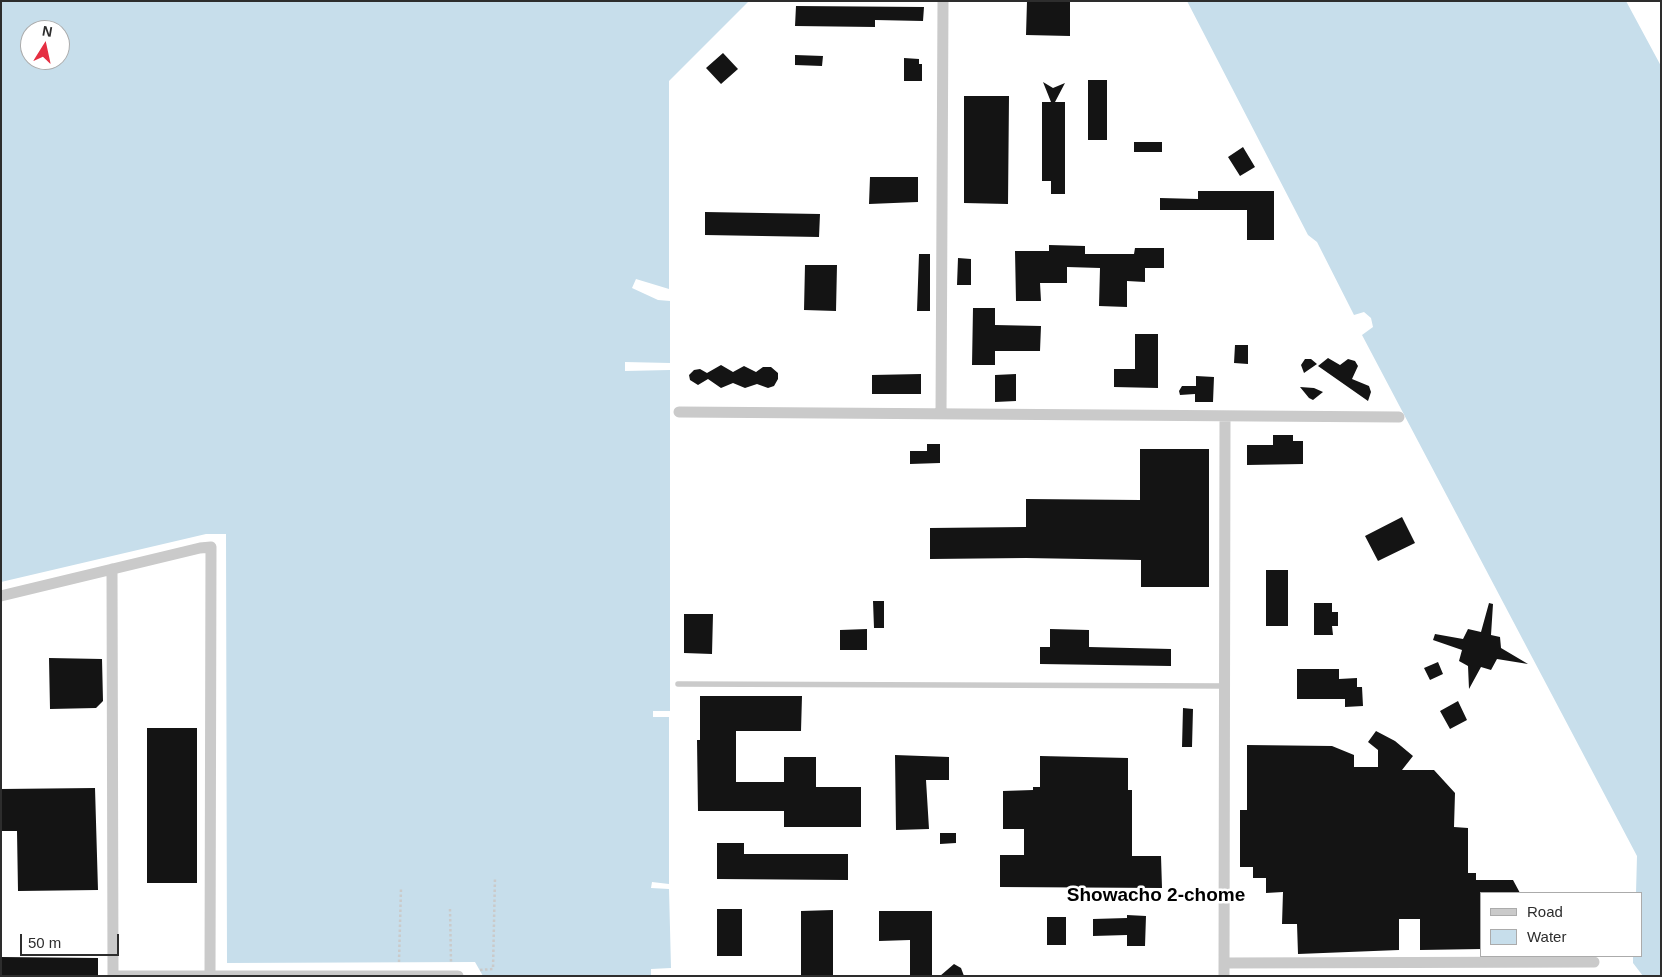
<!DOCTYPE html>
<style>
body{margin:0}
#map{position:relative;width:1662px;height:977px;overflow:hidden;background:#fff;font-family:Arial,sans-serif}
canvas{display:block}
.frame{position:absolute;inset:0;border:2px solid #2d2d2d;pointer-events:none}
.legend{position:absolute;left:1480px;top:892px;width:162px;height:65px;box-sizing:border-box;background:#fff;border:1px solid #ababab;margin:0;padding:6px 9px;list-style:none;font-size:15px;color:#2d2d2d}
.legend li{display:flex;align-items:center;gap:10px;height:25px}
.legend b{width:25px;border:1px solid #ababab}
.north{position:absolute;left:20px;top:20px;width:50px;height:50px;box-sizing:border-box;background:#fff;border:1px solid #ababab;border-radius:50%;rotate:10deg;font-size:14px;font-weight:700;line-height:20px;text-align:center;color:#2d2d2d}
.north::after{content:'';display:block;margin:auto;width:18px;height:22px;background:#e52f42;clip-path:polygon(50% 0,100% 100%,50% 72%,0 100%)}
.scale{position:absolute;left:20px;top:934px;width:99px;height:22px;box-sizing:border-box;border:2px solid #2d2d2d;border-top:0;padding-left:6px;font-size:15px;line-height:18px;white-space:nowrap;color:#2d2d2d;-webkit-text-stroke:4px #fff;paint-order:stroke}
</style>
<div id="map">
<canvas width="1662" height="977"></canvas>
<div class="frame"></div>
<ul class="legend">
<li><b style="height:6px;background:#cacaca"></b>Road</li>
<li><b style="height:14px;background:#c7deeb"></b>Water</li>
</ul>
<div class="north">N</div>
<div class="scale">50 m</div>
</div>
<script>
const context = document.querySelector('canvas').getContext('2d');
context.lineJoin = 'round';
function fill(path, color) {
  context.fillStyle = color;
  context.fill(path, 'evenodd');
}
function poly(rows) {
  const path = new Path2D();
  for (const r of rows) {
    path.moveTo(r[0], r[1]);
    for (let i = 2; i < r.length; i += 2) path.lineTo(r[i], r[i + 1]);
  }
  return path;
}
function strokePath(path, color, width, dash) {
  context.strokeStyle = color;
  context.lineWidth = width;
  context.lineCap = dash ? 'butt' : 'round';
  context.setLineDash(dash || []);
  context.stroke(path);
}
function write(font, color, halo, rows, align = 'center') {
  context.font = font + ' Arial,sans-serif';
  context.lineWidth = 5;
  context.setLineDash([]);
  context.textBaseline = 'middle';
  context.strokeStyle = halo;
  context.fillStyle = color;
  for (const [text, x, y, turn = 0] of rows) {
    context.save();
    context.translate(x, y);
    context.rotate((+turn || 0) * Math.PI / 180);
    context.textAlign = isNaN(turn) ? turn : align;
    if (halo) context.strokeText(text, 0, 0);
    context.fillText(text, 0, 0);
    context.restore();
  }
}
fill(poly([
 [1,1,749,1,669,81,669,289,636,279,632,288,658,300,670,301,670,363,625,362,625,371,670,370,670,711,653,711,653,717,669,717,669,884,652,882,651,888,669,889,671,968,651,969,651,976,483,976,475,962,227,963,226,534,206,534,1,582],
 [30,30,60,30,60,60,30,60],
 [1187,1,1626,1,1661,66,1661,976,1643,976,1633,963,1633,956,1641,956,1641,893,1636,893,1637,856,1362,335,1373,327,1371,318,1364,312,1354,315,1317,242,1308,235]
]), '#c7deeb');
fill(poly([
 [1027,1,1070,2,1070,36,1026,35],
 [796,6,924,7,923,21,875,20,875,27,795,26],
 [723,53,738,69,721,84,706,68],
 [795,55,823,56,822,66,795,65],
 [904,58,919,59,919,64,922,64,922,81,904,81],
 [1088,80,1107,80,1107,140,1088,140],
 [1043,82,1053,88,1065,83,1055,102,1065,102,1065,194,1051,194,1051,181,1042,181,1042,102,1051,102],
 [964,96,1009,96,1008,204,964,203],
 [1134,142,1162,142,1162,152,1134,152],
 [1243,147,1255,167,1240,176,1228,157],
 [870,177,918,177,918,202,869,204],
 [1198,191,1274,191,1274,240,1247,240,1247,210,1160,210,1160,198,1198,199],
 [705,212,820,214,819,237,705,235],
 [1049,245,1085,246,1085,254,1134,254,1135,248,1164,248,1164,268,1145,268,1145,282,1127,281,1127,307,1099,306,1100,268,1067,267,1067,283,1040,283,1041,301,1016,301,1015,251,1049,251],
 [919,254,930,254,930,311,917,311],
 [958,258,971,259,971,285,957,285],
 [805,265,837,265,836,311,804,310],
 [973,308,995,308,995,325,1041,326,1040,351,995,351,995,365,972,365],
 [1135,334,1158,334,1158,388,1114,387,1114,369,1135,369],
 [1235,345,1248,345,1248,364,1234,363],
 [1328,358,1340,365,1348,359,1355,361,1358,366,1352,379,1369,386,1371,392,1368,401,1318,366],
 [1305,359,1311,359,1317,364,1304,373,1301,365],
 [721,365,733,372,744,366,756,372,763,367,771,367,778,373,778,379,774,386,768,388,757,384,745,388,733,383,721,388,708,379,698,385,690,380,689,375,694,370,700,369,707,373],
 [921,374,921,394,872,394,872,375],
 [1016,374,1016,401,995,402,995,375],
 [1196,376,1214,377,1213,402,1195,402,1195,394,1180,395,1179,391,1182,386,1196,386],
 [1300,387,1314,388,1323,392,1313,400,1309,398],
 [1273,435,1293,435,1293,441,1303,441,1303,464,1247,465,1247,445,1273,445],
 [927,444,940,444,940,463,910,464,910,451,927,451],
 [1140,449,1209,449,1209,587,1141,587,1141,560,1026,558,930,559,930,528,1026,527,1026,499,1140,500],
 [1402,517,1415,543,1378,561,1365,536],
 [1266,570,1288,570,1288,626,1266,626],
 [873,601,884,601,884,628,874,628],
 [1314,603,1332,603,1332,612,1338,612,1338,626,1332,626,1333,635,1314,635],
 [1489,603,1493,604,1491,635,1500,637,1501,648,1528,664,1497,659,1491,670,1481,667,1469,689,1468,666,1459,661,1462,650,1433,640,1435,634,1463,639,1468,629,1481,632],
 [684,614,713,614,712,654,684,653],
 [867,629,867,650,840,650,840,630],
 [1050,629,1089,630,1089,647,1171,649,1171,666,1040,664,1040,647,1050,647],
 [49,658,102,659,103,701,96,708,50,709],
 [1438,662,1443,674,1430,680,1424,668],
 [1297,669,1339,669,1339,679,1357,678,1357,687,1362,687,1363,706,1345,707,1345,699,1297,699],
 [700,696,802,696,801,731,736,731,736,782,784,782,784,757,816,757,816,787,861,787,861,827,784,827,784,811,698,811,697,740,700,740],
 [1458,701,1467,720,1450,729,1440,711],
 [1183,708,1193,709,1192,747,1182,747],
 [147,728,197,728,197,883,147,883],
 [1376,731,1395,741,1413,756,1402,770,1434,770,1455,793,1454,827,1468,828,1468,873,1476,873,1476,880,1513,880,1520,893,1481,893,1481,949,1420,950,1420,919,1399,919,1399,950,1298,954,1297,924,1282,924,1283,892,1266,893,1266,878,1253,878,1253,867,1240,867,1240,810,1247,810,1247,745,1332,746,1354,755,1354,767,1378,767,1378,750,1368,742],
 [895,755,949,757,949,780,926,780,929,829,896,830],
 [1040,756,1128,758,1128,790,1132,790,1132,856,1161,856,1162,888,1000,887,1000,855,1024,855,1024,829,1003,829,1003,791,1033,790,1033,787,1040,787],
 [95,788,98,890,18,891,17,831,1,831,1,789],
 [940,833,956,833,956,843,940,844],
 [717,843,744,843,744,854,848,854,848,880,717,879],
 [717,909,742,909,742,956,717,956],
 [833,910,833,976,801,976,801,911],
 [879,911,932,911,932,976,910,976,910,940,879,941],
 [1127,915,1146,916,1145,946,1127,946,1127,935,1093,936,1093,919,1127,918],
 [1047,917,1066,917,1066,945,1047,945],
 [1,957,98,958,98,976,1,976],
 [954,964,961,968,964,976,940,976]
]), '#141414');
strokePath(poly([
 [450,909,451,962],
 [399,962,401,888],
 [480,970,493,969,495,877]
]), '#cacaca', 2.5, [2.5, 2.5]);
strokePath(poly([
 [678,684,1225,686]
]), '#cacaca', 5.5);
strokePath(poly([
 [679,412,1399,417],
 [941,414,943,1],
 [112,569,113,976],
 [1,596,200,548,211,547,210,974],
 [1224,963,1594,962],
 [113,976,458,976],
 [1224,976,1225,416]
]), '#cacaca', 11);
write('bold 19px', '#000', '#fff', [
 ["Showacho 2-chome",1156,896]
]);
</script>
